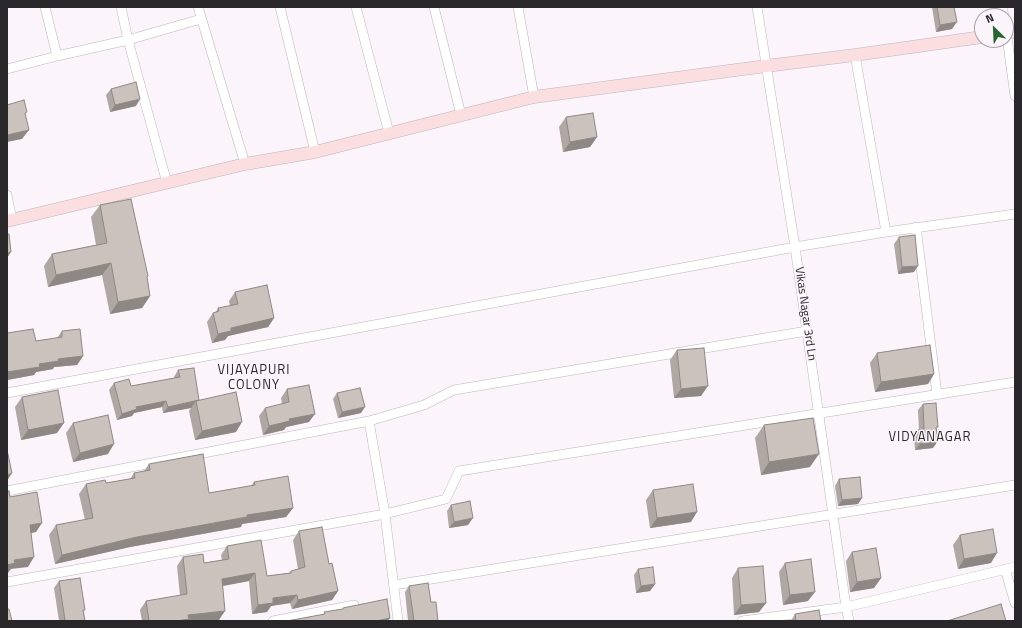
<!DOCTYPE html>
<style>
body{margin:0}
#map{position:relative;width:1022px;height:628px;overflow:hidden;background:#fbf4fb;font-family:"Titillium Web",sans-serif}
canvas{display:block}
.frame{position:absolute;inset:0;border:8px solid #2a272a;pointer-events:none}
.north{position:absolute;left:974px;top:8px;width:40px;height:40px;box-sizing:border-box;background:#fbf4fb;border:1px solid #a7a2a7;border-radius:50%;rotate:336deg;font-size:11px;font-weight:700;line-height:16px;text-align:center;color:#2a272a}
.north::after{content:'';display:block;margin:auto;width:14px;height:18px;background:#266731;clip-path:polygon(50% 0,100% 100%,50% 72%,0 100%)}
</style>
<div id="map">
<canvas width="1022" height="628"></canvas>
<div class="frame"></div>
<div class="north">N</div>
</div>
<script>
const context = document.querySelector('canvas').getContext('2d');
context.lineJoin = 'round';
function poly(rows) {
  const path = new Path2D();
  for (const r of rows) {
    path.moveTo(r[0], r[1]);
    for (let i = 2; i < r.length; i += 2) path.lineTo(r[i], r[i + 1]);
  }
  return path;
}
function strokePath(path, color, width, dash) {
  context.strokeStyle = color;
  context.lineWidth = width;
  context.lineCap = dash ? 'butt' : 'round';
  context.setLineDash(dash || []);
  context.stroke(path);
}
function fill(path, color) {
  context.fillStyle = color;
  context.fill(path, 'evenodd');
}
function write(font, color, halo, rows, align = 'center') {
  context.font = font + ' "Titillium Web",sans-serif';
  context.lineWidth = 3;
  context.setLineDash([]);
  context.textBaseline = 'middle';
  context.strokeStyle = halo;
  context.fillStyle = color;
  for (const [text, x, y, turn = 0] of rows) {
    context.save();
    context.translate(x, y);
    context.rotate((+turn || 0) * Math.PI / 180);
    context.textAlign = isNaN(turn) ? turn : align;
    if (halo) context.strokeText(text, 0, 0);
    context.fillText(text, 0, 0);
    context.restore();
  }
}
const street = poly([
 [45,7,57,56],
 [121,7,128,40,167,183],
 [198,7,245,164],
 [280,7,315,152],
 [356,7,389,133],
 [434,7,461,115],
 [518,7,534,97],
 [757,7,795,247,846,607,849,621],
 [1002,7,1004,16],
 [1006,30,1015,96],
 [855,55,886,232],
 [7,69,57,56,128,40,201,19],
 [7,195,12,220],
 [916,227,937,394],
 [7,393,795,247,886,232,1015,214],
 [369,421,385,514,398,621],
 [7,491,369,421,424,405,454,390,807,331],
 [1005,569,1015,603],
 [7,582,385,514,446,499,459,471,1015,382],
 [394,585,1015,485],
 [273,621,354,605],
 [742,621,846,607,1015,567]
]);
const secondary = poly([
 [1006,33,1015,32],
 [7,221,245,164,315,152,534,97,766,66,855,55,982,37]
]);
strokePath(street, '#bcb5bc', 10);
strokePath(secondary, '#bcb5bc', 13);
strokePath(street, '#fff', 9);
strokePath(secondary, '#fadee0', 12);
fill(poly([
 [932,7,954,7,952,29,936,32],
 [111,89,136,106,110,112,106,95],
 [566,117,597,137,590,147,563,152,559,127],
 [100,205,147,278,150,296,142,308,110,314,102,275,48,287,44,266,52,254,96,245,91,217],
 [899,237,914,272,898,274,894,244],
 [235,292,274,318,268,327,228,336,225,340,212,343,207,322,213,313,216,312,218,308,230,306,229,301],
 [62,331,83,356,77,365,54,367,53,369,36,372,34,375,7,380,7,333,36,341,57,338],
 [677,350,701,396,674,398,670,360],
 [877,353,934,374,928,384,875,392,870,363],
 [178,370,199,400,236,432,195,440,189,411,191,408,163,413,162,407,134,413,132,416,117,420,109,390,114,383,131,386,174,378,174,377],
 [287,389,309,422,286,427,284,430,263,435,259,416,265,408,282,404,281,398],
 [337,393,361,413,338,418,333,399],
 [22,397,57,433,21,440,15,407],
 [923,404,933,448,915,450,914,437,918,430,919,430,918,410],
 [73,423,108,454,73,462,66,433],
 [764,425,810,467,761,475,755,438],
 [149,464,209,493,251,486,254,482,293,508,286,517,242,524,241,527,130,547,55,564,49,535,56,525,85,520,79,494,86,484,106,483,130,479,134,473,144,471],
 [839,479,862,498,858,504,838,506,835,486],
 [653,490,691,522,650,528,646,500],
 [451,505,468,525,449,528,447,511],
 [299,531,329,564,338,591,332,600,292,609,290,603,271,606,267,612,252,614,249,581,223,586,219,620,210,621,142,621,140,610,146,601,180,596,177,566,183,557,204,563,222,560,221,555,227,546,267,576,289,573,291,571,298,569,293,540],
 [960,535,991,563,958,569,953,545],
 [852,552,881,578,874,588,850,592,846,561],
 [785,563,808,601,783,605,779,572],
 [738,568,766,603,759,612,734,615,732,578],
 [638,569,655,584,650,591,636,593,634,575],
 [59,581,84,612,85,621,59,621,54,588],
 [409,586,431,602,438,621,408,621,405,592],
 [795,614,821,621,791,621]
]), '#afa7a3');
fill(poly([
 [957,22,952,29,936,32,940,25],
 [140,99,136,106,110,112,115,105],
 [29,130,22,139,7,142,7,135],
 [597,137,590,147,563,152,570,142],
 [11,252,7,258,7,253],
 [111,263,102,275,48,287,56,275],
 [918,266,914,272,898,274,902,267],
 [150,296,142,308,110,314,118,302],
 [274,318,268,327,228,336,225,340,212,343,218,334,231,328],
 [83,356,77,365,54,367,53,369,36,372,34,375,7,380,7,372,39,364,58,359],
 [934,374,928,384,875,392,881,382],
 [708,386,701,396,674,398,681,389],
 [166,401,162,407,134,413,132,416,117,420,122,414,136,407],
 [196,401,191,408,163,413,168,407],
 [365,407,361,413,338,418,342,412],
 [315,414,309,422,286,427,284,430,263,435,269,426,289,419],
 [242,422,236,432,195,440,202,431],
 [64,423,57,433,21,440,28,430],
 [938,441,933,448,915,450,920,444],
 [114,444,108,454,73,462,80,453],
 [819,454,810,467,761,475,769,462],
 [12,473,7,481,7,475],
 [862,498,858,504,838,506,842,500],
 [293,508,286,517,242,524,241,527,130,547,55,564,62,555,137,537,247,515],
 [697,512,691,522,650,528,657,518],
 [473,518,468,525,449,528,454,522],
 [42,523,36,532,23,535,30,525],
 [997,553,991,563,958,569,964,559],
 [34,557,28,567,11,569,8,573,7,573,7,565,14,560],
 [255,573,249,581,216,587,222,579],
 [881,578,874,588,850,592,857,582],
 [655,584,650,591,636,593,641,586],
 [338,591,332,600,292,609,298,600],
 [815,592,808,601,783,605,790,595],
 [297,595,290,603,271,606,267,612,252,614,258,605,273,598],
 [766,603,759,612,734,615,741,605],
 [225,611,219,620,210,621,177,621,188,615],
 [390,618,388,621,376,621]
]), '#8e8884');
const building = poly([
 [937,7,954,7,957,22,940,25,937,7],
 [136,82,140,99,115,105,111,89,136,82],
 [24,100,27,112,25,113,29,130,7,135,7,105,24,100],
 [593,113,597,137,570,142,566,117,593,113],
 [131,199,148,276,147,277,150,296,118,302,111,263,56,275,52,254,107,243,100,205,131,199],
 [7,234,9,234,11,252,7,253,7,234],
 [915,235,918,266,902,267,899,237,915,235],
 [267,285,274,318,231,328,231,331,218,334,213,313,219,311,218,308,238,304,235,292,267,285],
 [33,329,36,341,62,337,62,331,80,329,83,356,58,359,59,361,39,364,40,367,7,372,7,333,33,329],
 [930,345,934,374,881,382,877,353,930,345],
 [704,348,708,386,681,389,677,350,704,348],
 [194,368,199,400,168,407,166,401,136,407,137,409,122,414,114,383,129,379,131,386,180,377,178,370,194,368],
 [309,385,315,414,289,419,290,421,269,426,265,408,289,402,287,389,309,385],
 [360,388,365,407,342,412,337,393,360,388],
 [58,390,64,423,28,430,22,397,58,390],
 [236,392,242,422,202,431,196,401,236,392],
 [936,403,938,427,936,427,938,441,920,444,918,430,924,429,923,404,936,403],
 [108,415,114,444,80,453,73,423,108,415],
 [813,418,819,454,769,462,764,425,813,418],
 [7,450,12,473,7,475,7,450],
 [203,454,209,493,255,485,254,482,288,476,293,508,247,515,247,517,137,537,62,555,56,525,93,518,86,484,105,480,106,483,135,478,134,473,150,470,149,464,203,454],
 [860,477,862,498,842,500,839,479,860,477],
 [693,484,697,512,657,518,653,490,693,484],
 [9,491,10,497,37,492,42,523,30,525,34,557,14,560,15,563,7,565,7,492,9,491],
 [470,501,473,518,454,522,451,505,470,501],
 [322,527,329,564,332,563,338,591,298,600,297,595,273,598,273,603,258,605,255,573,222,579,225,611,188,615,189,619,177,621,149,621,146,601,187,594,183,557,203,554,204,563,229,559,227,546,261,540,267,576,291,573,291,571,305,567,299,531,322,527],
 [993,529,997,553,964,559,960,535,993,529],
 [876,548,881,578,857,582,852,552,876,548],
 [811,559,815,592,790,595,785,563,811,559],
 [763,566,766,603,741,605,738,568,763,566],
 [653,567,655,584,641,586,638,569,653,567],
 [80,578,85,610,83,610,85,621,63,621,65,620,59,581,80,578],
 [428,583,431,602,436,602,438,621,414,621,409,586,428,583],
 [387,599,390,618,376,621,287,621,325,614,324,612,343,609,343,608,387,599],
 [1001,604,1006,621,947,621,1001,604],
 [7,609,9,609,12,621,7,621,7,609],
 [819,610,821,621,796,621,795,614,819,610]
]);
fill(building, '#cbc2bd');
strokePath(building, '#8e8884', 1);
write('12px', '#2a272a', '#fbf4fb', [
 ["Vikas Nagar 3rd Ln",805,314,82]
]);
context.letterSpacing = '1px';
write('13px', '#2a272a', '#fbf4fb', [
 ["VIJAYAPURI",254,371],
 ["COLONY",254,386],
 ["VIDYANAGAR",930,438]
]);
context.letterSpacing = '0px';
</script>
